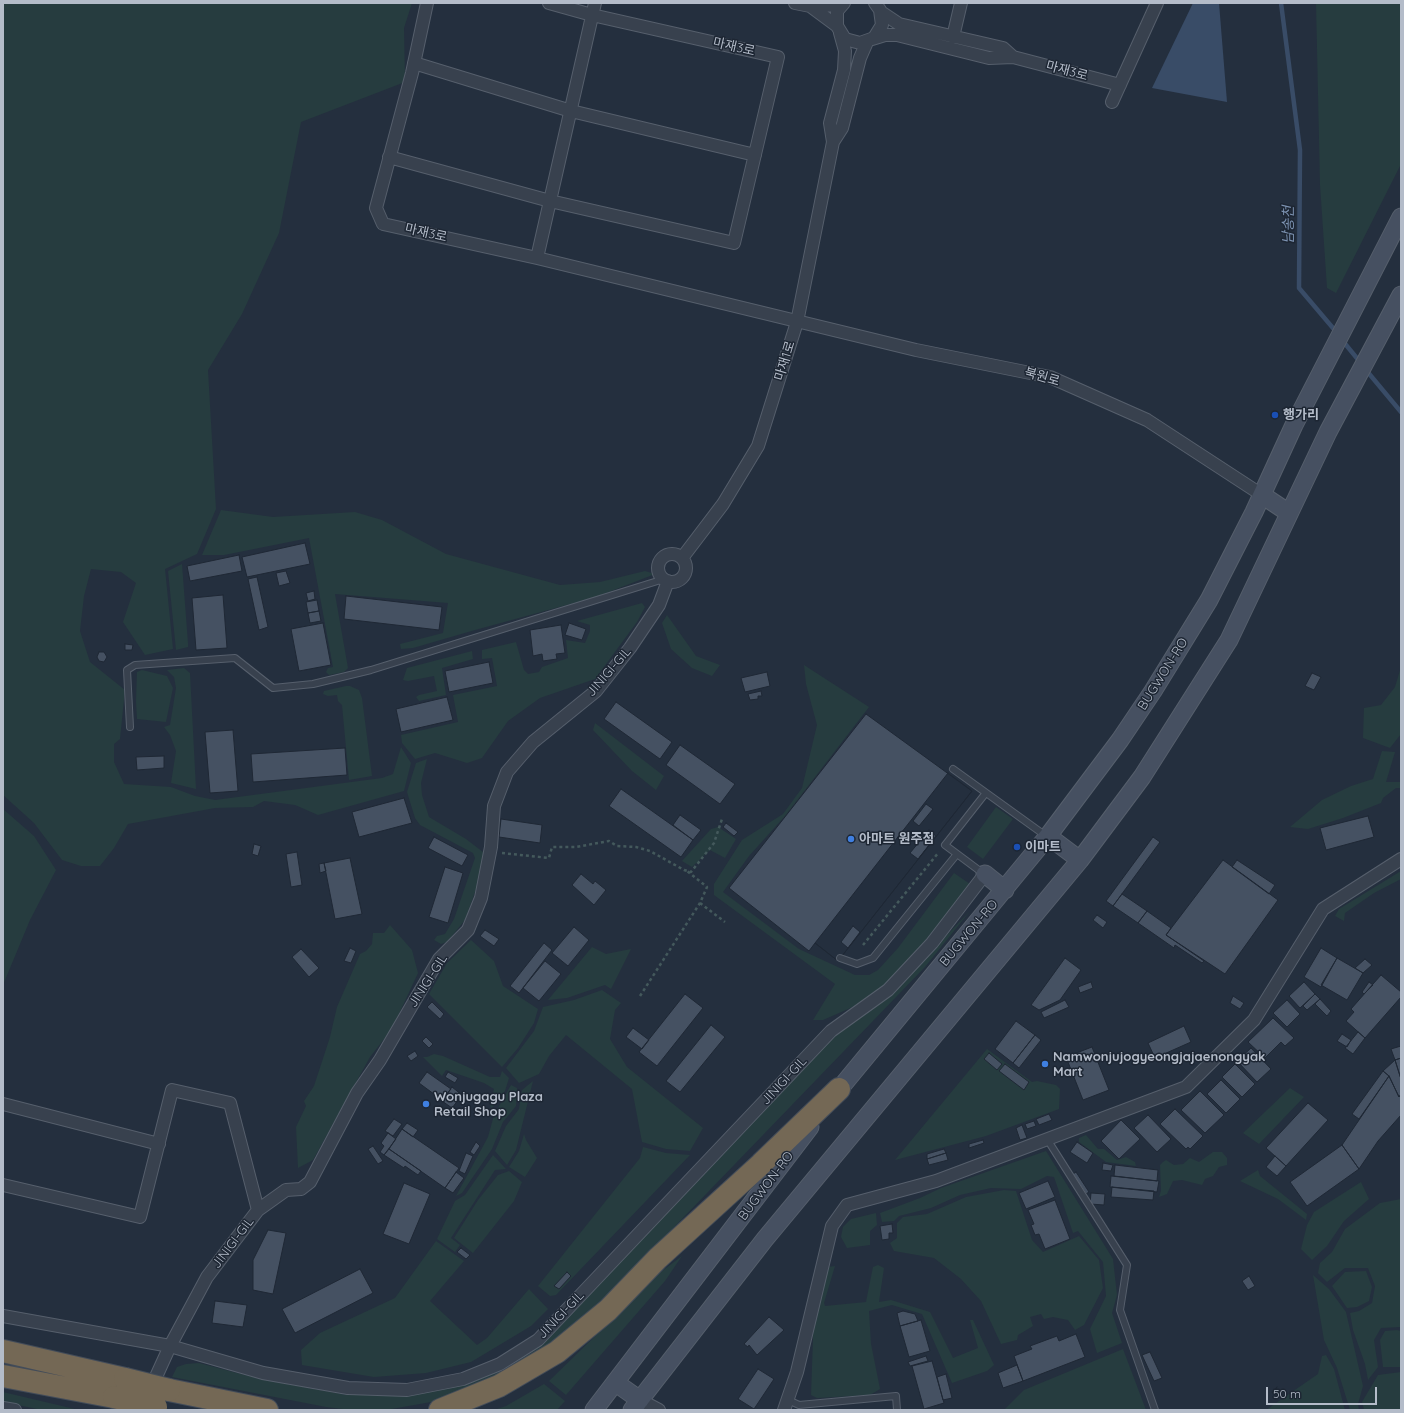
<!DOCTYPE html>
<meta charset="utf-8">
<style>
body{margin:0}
#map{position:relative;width:1404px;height:1413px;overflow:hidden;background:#242f3e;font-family:Quicksand,sans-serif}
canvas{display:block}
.frame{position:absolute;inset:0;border:4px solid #b4bcc9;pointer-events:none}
.scale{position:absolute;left:1266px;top:1387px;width:111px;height:18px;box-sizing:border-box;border:2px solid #b4bcc9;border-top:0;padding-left:5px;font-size:12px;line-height:14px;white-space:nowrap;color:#b4bcc9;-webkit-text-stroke:3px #1d2633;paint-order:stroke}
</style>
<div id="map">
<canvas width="1404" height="1413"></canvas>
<div class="frame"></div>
<div class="scale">50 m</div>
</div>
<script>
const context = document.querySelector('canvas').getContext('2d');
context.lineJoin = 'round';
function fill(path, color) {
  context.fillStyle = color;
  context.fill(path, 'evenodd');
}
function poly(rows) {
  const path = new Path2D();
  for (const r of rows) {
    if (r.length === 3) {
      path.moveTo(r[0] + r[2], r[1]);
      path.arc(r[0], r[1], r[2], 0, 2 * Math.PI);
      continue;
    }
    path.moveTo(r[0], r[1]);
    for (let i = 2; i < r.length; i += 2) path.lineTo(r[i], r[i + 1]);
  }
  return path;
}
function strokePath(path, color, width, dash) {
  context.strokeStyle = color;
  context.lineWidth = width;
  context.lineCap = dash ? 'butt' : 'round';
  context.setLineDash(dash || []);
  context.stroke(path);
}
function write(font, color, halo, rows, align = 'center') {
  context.font = font + ' Quicksand,"Noto Sans KR",sans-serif';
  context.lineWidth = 3;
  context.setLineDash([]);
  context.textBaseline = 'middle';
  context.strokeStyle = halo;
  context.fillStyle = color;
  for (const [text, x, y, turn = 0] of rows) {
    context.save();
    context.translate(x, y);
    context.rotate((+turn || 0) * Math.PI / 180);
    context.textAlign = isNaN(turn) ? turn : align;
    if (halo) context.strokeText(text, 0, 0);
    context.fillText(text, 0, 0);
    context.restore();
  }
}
fill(poly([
 [3,3,412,3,404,28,405,82,301,122,279,233,242,314,208,370,216,509,197,554,165,569,173,649,145,655,123,622,136,583,121,572,91,569,84,596,80,631,90,662,125,690,120,739,114,744,114,762,124,784,171,787,195,796,215,800,382,778,393,774,401,747,411,763,404,791,318,815,295,805,264,801,253,807,215,808,128,824,114,848,100,866,81,866,62,860,34,823,3,795],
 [1316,3,1401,3,1401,164,1336,293,1327,288,1320,185],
 [221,510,273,517,355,512,382,520,446,554,560,585,600,582,645,571,655,574,596,597,475,630,413,648,401,649,400,644,443,633,448,603,335,594,348,668,344,672,329,675,326,672,328,668,333,667,309,538,224,555,202,555],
 [182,564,188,643,188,647,176,650,168,571],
 [642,603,645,607,637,622,595,679,540,698,508,721,482,758,467,763,435,753,415,759,402,743,401,735,458,722,453,695,497,686,492,658,482,659,482,650,516,642,524,670,528,674,539,672,542,667,568,658,566,640,585,643,590,631,590,625,577,621],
 [667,615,696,656,720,665,712,676,692,668,671,649,662,623],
 [472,651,473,659,442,668,446,695,419,701,416,697,419,695,437,691,434,676,408,681,403,680,407,668],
 [804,665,869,707,785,816,749,856,723,892,799,949,855,975,869,975,878,970,898,948,954,873,970,884,918,952,884,987,855,1006,823,1020,813,1020,835,984,714,895,714,884,742,840,783,814,802,788,817,725,806,684],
 [1401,667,1401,734,1390,748,1363,738,1364,708,1381,705,1395,687],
 [184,668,190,673,196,789,171,783,176,751,170,735,164,727,170,725,176,688,174,677,167,670],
 [142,670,167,676,173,688,166,722,137,719,136,702,137,672],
 [346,686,350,686,359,690,362,698,372,776,349,780,342,705,338,701,337,695,328,696,323,694,324,691],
 [595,723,664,776,656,790,632,771,593,730],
 [1382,751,1395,752,1386,782,1401,782,1401,788,1396,788,1383,798,1381,803,1343,818,1308,829,1290,827,1322,800,1351,786,1373,779],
 [427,759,421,783,422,795,429,817,466,839,483,852,485,864,465,920,447,942,441,944,434,940,437,936,445,934,454,919,475,858,473,853,420,825,415,818,407,792,416,763],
 [996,807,1013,819,983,859,967,847],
 [3,809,34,836,56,870,30,920,3,985],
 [718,827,736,839,725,858,710,850,692,867,682,861,711,829],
 [1401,871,1401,879,1374,893,1345,913,1344,921,1335,916,1339,909],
 [970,911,925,967,627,1276,552,1347,448,1399,386,1410,351,1410,326,1407,172,1377,177,1367,186,1364,199,1363,260,1379,347,1395,436,1391,466,1383,504,1366,832,1037,920,963],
 [390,925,412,950,418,973,392,1029,370,1057,313,1160,298,1168,296,1127,306,1106,304,1101,314,1086,330,1037,337,1007,360,954,366,951,372,944,373,933,384,933],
 [471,940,494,961,503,986,538,1009,534,1023,518,1048,502,1067,429,994,447,963],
 [592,947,606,954,631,949,611,989,605,985,567,998,548,1000],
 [602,990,621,1003,615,1010,610,1039,627,1067,703,1128,690,1151,666,1149,642,1142,632,1089,566,1035,549,1056,539,1074,519,1083,506,1068,534,1031,543,1007,574,1000],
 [987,1049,1032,1082,1037,1081,1056,1085,1060,1089,1059,1109,986,1136,895,1160],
 [434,1054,443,1056,490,1077,500,1077,502,1071,509,1078,505,1091,492,1108,490,1106,494,1089,484,1083,446,1070,442,1076,423,1057,427,1057],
 [533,1081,516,1150,507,1165,495,1151,506,1126,519,1109,522,1090],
 [511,1085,517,1088,516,1106,503,1122,492,1149,462,1193,456,1196,488,1137,494,1115],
 [1290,1088,1304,1097,1259,1144,1243,1133],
 [524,1134,526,1140,537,1158,525,1177,509,1167,519,1151],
 [1086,1135,1098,1149,1104,1149,1117,1160,1126,1157,1135,1162,1136,1166,1106,1162,1079,1142,1079,1138],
 [643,1147,666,1153,690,1155,556,1295,550,1296,538,1286,640,1158],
 [1046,1151,1113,1259,1117,1295,1112,1313,1122,1343,1097,1353,1090,1329,1106,1296,1103,1262,1078,1231,1073,1233,1054,1177,1047,1176,1021,1189,991,1188,960,1195,931,1208,899,1216,894,1221,882,1222,880,1213,920,1198,941,1188],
 [1213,1152,1222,1152,1227,1158,1227,1165,1219,1167,1213,1176,1205,1179,1202,1185,1182,1180,1173,1181,1167,1194,1159,1197,1161,1191,1160,1165,1163,1162,1166,1160,1174,1165,1183,1164,1190,1158,1199,1162],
 [493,1155,506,1169,495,1170,451,1238,460,1245,455,1252,437,1239,455,1201,465,1195],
 [1258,1170,1260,1176,1307,1214,1306,1220,1278,1199,1240,1181],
 [509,1171,522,1182,514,1201,473,1253,454,1238,478,1200,498,1175],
 [1361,1182,1369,1199,1344,1221,1327,1246,1312,1260,1301,1249,1307,1225,1314,1212],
 [1004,1190,1016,1191,1032,1240,1043,1252,1079,1236,1099,1260,1103,1288,1084,1325,1075,1330,1068,1320,1053,1317,1044,1319,1041,1314,1030,1317,1033,1326,1018,1335,1017,1340,1001,1344,981,1301,961,1279,934,1258,894,1251,890,1243,897,1238,897,1223,903,1217,927,1214,966,1197],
 [1401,1199,1401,1327,1381,1328,1374,1340,1378,1367,1368,1380,1365,1364,1353,1330,1350,1313,1359,1311,1372,1303,1375,1286,1368,1268,1345,1268,1327,1282,1318,1273,1320,1263,1332,1252,1345,1229,1380,1203],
 [876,1213,877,1225,870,1231,870,1245,847,1248,841,1237,843,1227,851,1219],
 [436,1241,464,1261,430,1301,477,1345,487,1338,529,1289,548,1309,531,1326,471,1362,426,1373,374,1377,302,1365,301,1350,320,1333,395,1298],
 [682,1256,665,1281,566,1395,549,1381,662,1271],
 [878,1265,884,1268,879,1302,891,1300,930,1312,953,1358,978,1348,970,1320,973,1320,994,1365,987,1371,952,1383,922,1314,892,1305,869,1311,871,1344,880,1389,870,1395,817,1398,811,1395,814,1310,827,1267,835,1266,824,1303,825,1306,866,1302,873,1267],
 [1366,1271,1372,1287,1369,1301,1357,1307,1347,1308,1332,1286,1345,1272],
 [1313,1275,1329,1289,1346,1312,1363,1386,1358,1404,1359,1410,1350,1410,1337,1368,1324,1340],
 [1397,1330,1401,1331,1401,1367,1383,1367,1380,1340,1385,1331],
 [1123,1349,1146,1410,1004,1410,1024,1390],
 [1326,1355,1334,1369,1345,1410,1266,1410,1318,1374,1322,1356],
 [1401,1372,1401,1410,1364,1410,1362,1402,1378,1375],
 [544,1384,565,1401,557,1410,494,1410,506,1406],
 [3,1392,79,1410,42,1410,3,1402]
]), '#263c3f');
fill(poly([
 [1193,3,1219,3,1227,102,1152,88]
]), '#394c67');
strokePath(poly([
 [1281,3,1300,150,1299,288,1338,334],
 [1342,340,1360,362],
 [1366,370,1401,412]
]), '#394c67', 4.5);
const building = poly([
 [305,543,310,564,247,577,242,557,305,543],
 [239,555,242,571,190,581,187,566,239,555],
 [286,571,290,583,279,586,276,573,286,571],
 [257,577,268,627,259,630,248,579,257,577],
 [314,591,315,599,308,601,306,593,314,591],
 [223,595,227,648,196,650,192,598,223,595],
 [346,596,442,607,439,630,344,619,346,596],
 [317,600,319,611,308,613,306,602,317,600],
 [319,611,321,621,310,623,308,613,319,611],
 [323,623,331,665,299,671,291,629,323,623],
 [569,623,586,629,582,640,565,635,569,623],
 [561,625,565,653,556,654,557,659,543,661,542,654,533,656,530,630,561,625],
 [125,644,133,645,132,650,125,650,125,644],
 [99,652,104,652,107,657,104,662,99,661,97,657,99,652],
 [489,662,493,683,449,692,445,671,489,662],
 [767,672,770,686,745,692,741,678,767,672],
 [1312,673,1321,677,1314,690,1305,686,1312,673],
 [761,691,762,696,758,696,758,699,750,700,748,694,761,691],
 [447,697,453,720,401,732,396,709,447,697],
 [616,702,672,742,660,759,604,719,616,702],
 [866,714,972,791,838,961,815,943,809,951,729,888,866,714],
 [233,730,238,791,210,793,205,732,233,730],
 [680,745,735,784,720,804,666,765,680,745],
 [345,748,347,775,253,782,251,754,345,748],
 [164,756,164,768,137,770,136,757,164,756],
 [948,773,972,791,838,961,815,943,948,773],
 [621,789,693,840,681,857,609,806,621,789],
 [404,798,412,823,359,837,352,812,404,798],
 [926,804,933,809,919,826,913,821,926,804],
 [680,815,701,830,693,840,673,825,680,815],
 [1368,816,1374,837,1326,850,1320,828,1368,816],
 [501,819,542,825,540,843,499,837,501,819],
 [726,823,738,832,734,836,723,827,726,823],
 [929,830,936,836,918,859,910,853,929,830],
 [434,837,468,855,462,866,428,848,434,837],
 [1153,837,1160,842,1113,906,1106,901,1153,837],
 [254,844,261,846,258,856,252,854,254,844],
 [297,852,302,885,291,887,286,854,297,852],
 [350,858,362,914,335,919,324,863,350,858],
 [1223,860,1278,900,1225,974,1166,935,1223,860],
 [1237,860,1275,885,1269,894,1232,867,1237,860],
 [324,863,326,871,320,873,319,864,324,863],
 [445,867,463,873,448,923,429,917,445,867],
 [581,874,593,884,595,881,606,890,594,905,572,885,581,874],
 [1122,894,1147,911,1138,923,1113,906,1122,894],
 [1147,911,1171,928,1166,935,1204,961,1202,963,1175,945,1174,948,1138,923,1147,911],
 [1097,915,1107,922,1103,928,1093,920,1097,915],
 [853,926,860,932,848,948,841,942,853,926],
 [574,927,589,940,568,966,552,953,574,927],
 [485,930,499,939,494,946,480,936,485,930],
 [544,943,552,950,519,993,510,986,544,943],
 [350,948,356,951,351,963,344,961,350,948],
 [1321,948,1337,958,1321,987,1304,977,1321,948],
 [301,949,319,968,309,977,292,957,301,949],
 [1065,958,1081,970,1060,1000,1039,1010,1031,1005,1065,958],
 [1337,958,1363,973,1347,1000,1321,985,1337,958],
 [1365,959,1372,965,1363,973,1355,968,1365,959],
 [545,961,561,974,539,1001,523,988,545,961],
 [1381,975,1401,992,1401,997,1365,1038,1346,1021,1354,1012,1351,1009,1381,975],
 [1091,982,1093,988,1080,993,1078,987,1091,982],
 [1304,982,1315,994,1300,1008,1289,996,1304,982],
 [1369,982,1373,985,1364,994,1362,992,1369,982],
 [685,994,703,1008,657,1066,639,1052,685,994],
 [1315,994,1320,999,1307,1010,1303,1006,1315,994],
 [1233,996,1244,1003,1240,1009,1230,1003,1233,996],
 [1320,999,1331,1011,1327,1016,1315,1004,1320,999],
 [1065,1000,1069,1007,1044,1018,1041,1012,1065,1000],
 [1287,1000,1300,1014,1287,1027,1273,1013,1287,1000],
 [432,1002,444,1014,440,1019,427,1007,432,1002],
 [1273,1018,1294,1038,1285,1046,1281,1042,1265,1058,1248,1042,1273,1018],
 [1016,1021,1035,1035,1013,1063,995,1049,1016,1021],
 [711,1025,725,1037,680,1092,666,1081,711,1025],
 [1184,1026,1191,1042,1155,1058,1148,1043,1184,1026],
 [633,1028,649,1040,642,1049,626,1037,633,1028],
 [1358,1032,1365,1038,1353,1054,1345,1048,1358,1032],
 [1342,1034,1351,1040,1347,1047,1337,1041,1342,1034],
 [1035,1035,1041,1040,1019,1068,1013,1063,1035,1035],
 [426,1037,433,1044,429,1048,422,1041,426,1037],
 [1401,1046,1401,1058,1395,1060,1391,1049,1401,1046],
 [1092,1047,1109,1090,1083,1100,1066,1057,1092,1047],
 [1251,1048,1271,1069,1257,1082,1237,1061,1251,1048],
 [415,1051,418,1056,411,1061,407,1056,415,1051],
 [989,1053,1002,1064,997,1070,984,1059,989,1053],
 [1401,1058,1401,1079,1395,1060,1401,1058],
 [1395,1060,1401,1079,1401,1094,1399,1097,1389,1076,1383,1071,1395,1060],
 [1005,1064,1029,1082,1024,1090,999,1071,1005,1064],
 [1235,1064,1255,1084,1242,1097,1222,1077,1235,1064],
 [1383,1071,1389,1076,1359,1119,1352,1114,1383,1071],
 [427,1072,451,1089,442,1100,419,1083,427,1072],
 [448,1072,458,1078,455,1083,445,1077,448,1072],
 [1389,1076,1399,1097,1401,1094,1401,1115,1378,1141,1359,1169,1342,1145,1389,1076],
 [1221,1080,1240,1099,1226,1113,1207,1094,1221,1080],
 [452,1087,462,1095,452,1108,442,1101,452,1087],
 [1200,1091,1224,1115,1205,1133,1181,1110,1200,1091],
 [1308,1103,1328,1120,1286,1166,1266,1148,1308,1103],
 [1175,1109,1203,1136,1190,1149,1188,1147,1186,1149,1160,1124,1175,1109],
 [1049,1114,1052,1120,1039,1125,1036,1119,1049,1114],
 [1148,1115,1171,1139,1157,1152,1134,1128,1148,1115],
 [394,1119,402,1124,393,1136,385,1131,394,1119],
 [1121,1120,1140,1139,1119,1159,1101,1141,1121,1120],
 [1034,1121,1036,1126,1027,1129,1025,1124,1034,1121],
 [407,1123,418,1130,413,1137,402,1129,407,1123],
 [1022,1125,1027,1138,1020,1140,1016,1128,1022,1125],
 [402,1129,459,1168,445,1188,389,1149,402,1129],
 [388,1133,396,1139,384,1155,380,1152,384,1146,381,1143,388,1133],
 [983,1140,984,1143,969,1148,969,1144,983,1140],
 [476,1142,480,1146,474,1155,470,1152,476,1142],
 [1077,1142,1093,1153,1087,1163,1070,1152,1077,1142],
 [1342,1145,1359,1169,1307,1206,1290,1182,1342,1145],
 [373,1146,383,1161,378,1164,368,1149,373,1146],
 [389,1149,421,1171,418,1175,405,1166,404,1168,384,1155,389,1149],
 [944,1149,946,1153,927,1159,927,1154,944,1149],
 [466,1153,473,1156,465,1174,459,1171,466,1153],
 [946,1153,948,1160,929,1165,927,1159,946,1153],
 [1275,1156,1286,1166,1277,1176,1266,1167,1275,1156],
 [1103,1163,1113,1165,1111,1171,1102,1170,1103,1163],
 [1115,1165,1158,1170,1157,1181,1114,1176,1115,1165],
 [456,1172,464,1178,453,1193,445,1188,456,1172],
 [1076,1172,1089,1192,1086,1194,1073,1174,1076,1172],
 [1111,1176,1159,1181,1157,1192,1110,1187,1111,1176],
 [1048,1181,1055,1197,1026,1209,1019,1193,1048,1181],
 [404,1183,430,1194,409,1244,383,1234,404,1183],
 [1112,1187,1154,1191,1153,1200,1111,1197,1112,1187],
 [1091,1193,1105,1194,1104,1205,1090,1204,1091,1193],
 [1055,1200,1070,1239,1045,1249,1039,1234,1035,1235,1031,1225,1034,1224,1028,1210,1055,1200],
 [892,1224,893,1233,889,1233,889,1239,882,1240,880,1226,892,1224],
 [268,1230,286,1233,273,1294,253,1290,253,1260,268,1230],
 [461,1248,470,1255,466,1259,457,1252,461,1248],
 [360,1269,373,1293,295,1333,282,1309,360,1269],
 [567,1272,571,1276,559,1289,554,1286,567,1272],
 [1249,1276,1255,1286,1248,1290,1242,1281,1249,1276],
 [215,1301,247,1305,243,1327,212,1323,215,1301],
 [903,1311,915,1314,918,1321,900,1326,897,1313,903,1311],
 [769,1317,784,1330,757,1355,749,1345,748,1347,744,1344,769,1317],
 [921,1320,930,1351,909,1357,900,1326,921,1320],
 [1076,1334,1085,1357,1023,1381,1014,1356,1032,1349,1030,1346,1057,1336,1059,1341,1076,1334],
 [1150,1352,1162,1378,1154,1381,1142,1355,1150,1352],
 [926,1356,928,1361,910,1366,908,1362,926,1356],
 [932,1361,944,1403,924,1409,912,1366,932,1361],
 [1017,1365,1023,1381,1003,1388,998,1373,1017,1365],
 [758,1369,774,1379,754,1409,738,1399,758,1369],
 [946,1374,952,1398,943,1400,937,1377,946,1374]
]);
fill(building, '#455162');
strokePath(building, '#1f2835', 1);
const lane = poly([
 [130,727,127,670,135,665,235,658,273,688,313,684,371,670,664,579],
 [953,769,1046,836],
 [984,874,945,845,985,794],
 [840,958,857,964,873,958,957,854],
 [1047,1139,1127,1265,1120,1310,1155,1410],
 [788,1400,799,1405,896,1396,897,1410]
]);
const street = poly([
 [427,3,412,73,376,208,383,224,537,258,916,350,1050,377,1147,420,1262,495],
 [795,3,810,6,841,5],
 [844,3,837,11,837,26,845,39,860,43,874,38,882,25,880,10,875,3],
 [810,6,837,26],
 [881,12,899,24,1003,48,1013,57],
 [953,37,961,3],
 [872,39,885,35,897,35,989,58,1013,57,1120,85],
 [414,63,571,111,755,155],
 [1112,102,1157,3],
 [833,142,842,128,860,58,867,42],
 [389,157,550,201,734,243,778,57,592,15,549,3],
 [537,258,595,3],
 [672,568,14],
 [682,558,723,504,758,446,797,322,833,142,830,123,844,70,845,51,840,33],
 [3,1104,159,1144],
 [3,1185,140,1217,172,1090,230,1103,258,1210],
 [3,1316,170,1346,263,1373,348,1388,407,1390,463,1379,500,1364,538,1340,831,1031,888,990,932,943,985,874],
 [150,1390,170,1346,207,1277,258,1210,286,1190,301,1189,310,1182,357,1093,380,1060,439,959,468,930,481,898,491,847,494,806,507,772,533,742,596,691,630,648,659,605,668,581],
 [640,1400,659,1410],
 [3,1408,15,1410],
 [784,1410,797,1372,832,1226,847,1205,936,1181,1186,1087,1254,1020,1323,909,1401,859]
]);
const secondary = poly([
 [1262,495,1289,513],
 [1048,836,1080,860],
 [985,874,1005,890],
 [832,1098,1048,836,1120,740,1153,691,1209,600,1254,512,1294,425,1401,217],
 [616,1383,640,1400],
 [594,1410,810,1127],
 [632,1410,765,1239,1080,860,1142,777,1229,640,1328,432,1401,295]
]);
const highway = poly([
 [3,1351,125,1379],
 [3,1376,114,1397],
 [169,1390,267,1410],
 [440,1410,499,1386,557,1352,608,1310,658,1258,761,1164,839,1089]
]);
strokePath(lane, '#565f6c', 8);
strokePath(street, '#565f6c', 14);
strokePath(secondary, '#565f6c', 19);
strokePath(highway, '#434c59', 24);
strokePath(poly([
 [502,853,549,858,552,847,576,847,609,841,617,846,636,847,650,851,684,870,691,872,714,843,722,819],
 [700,903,725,922],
 [863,945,939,852],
 [640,996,700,903,707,887,687,871]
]), '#44595c', 2.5, [3, 3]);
strokePath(lane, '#38414e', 6);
strokePath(street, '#38414e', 12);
strokePath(secondary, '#465061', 17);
strokePath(highway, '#746855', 22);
const highwayBridge = poly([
 [125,1379,169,1390],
 [114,1397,156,1407]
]);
strokePath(highwayBridge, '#434c59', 24, []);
strokePath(highwayBridge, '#746855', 22);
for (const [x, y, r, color] of [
 [1275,415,4,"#1a4fb4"],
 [851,839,4,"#3f7fe0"],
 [1017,847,4,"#1a4fb4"],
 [1045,1064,4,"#3f7fe0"],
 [426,1104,4,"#3f7fe0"]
]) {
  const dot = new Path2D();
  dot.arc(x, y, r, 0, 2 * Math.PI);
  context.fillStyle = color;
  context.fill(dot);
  strokePath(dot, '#1d2633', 1.5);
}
write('13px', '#b4bcc9', '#1d2633', [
 ["마재3로",734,47,13],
 ["마재3로",1067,71,15],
 ["마재3로",426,233,13],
 ["마재1로",785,361,-73],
 ["북원로",1042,377,16],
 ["JINIGI-GIL",609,672,-49],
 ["BUGWON-RO",1163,674,-58],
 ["BUGWON-RO",969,933,-50],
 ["JINIGI-GIL",428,981,-57],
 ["JINIGI-GIL",784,1081,-47],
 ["BUGWON-RO",766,1186,-53],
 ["JINIGI-GIL",233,1243,-53],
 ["JINIGI-GIL",561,1315,-46]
]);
write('bold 13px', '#b4bcc9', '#1d2633', [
 ["행가리",1283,415],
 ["아마트 원주점",859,839],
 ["이마트",1025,847],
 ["Namwonjujogyeongjajaenongyak",1053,1057],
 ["Mart",1053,1072],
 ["Wonjugagu Plaza",434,1097],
 ["Retail Shop",434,1112]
], 'left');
write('italic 14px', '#7c92b1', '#1d2633', [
 ["남송천",1289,225,-90]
]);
</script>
